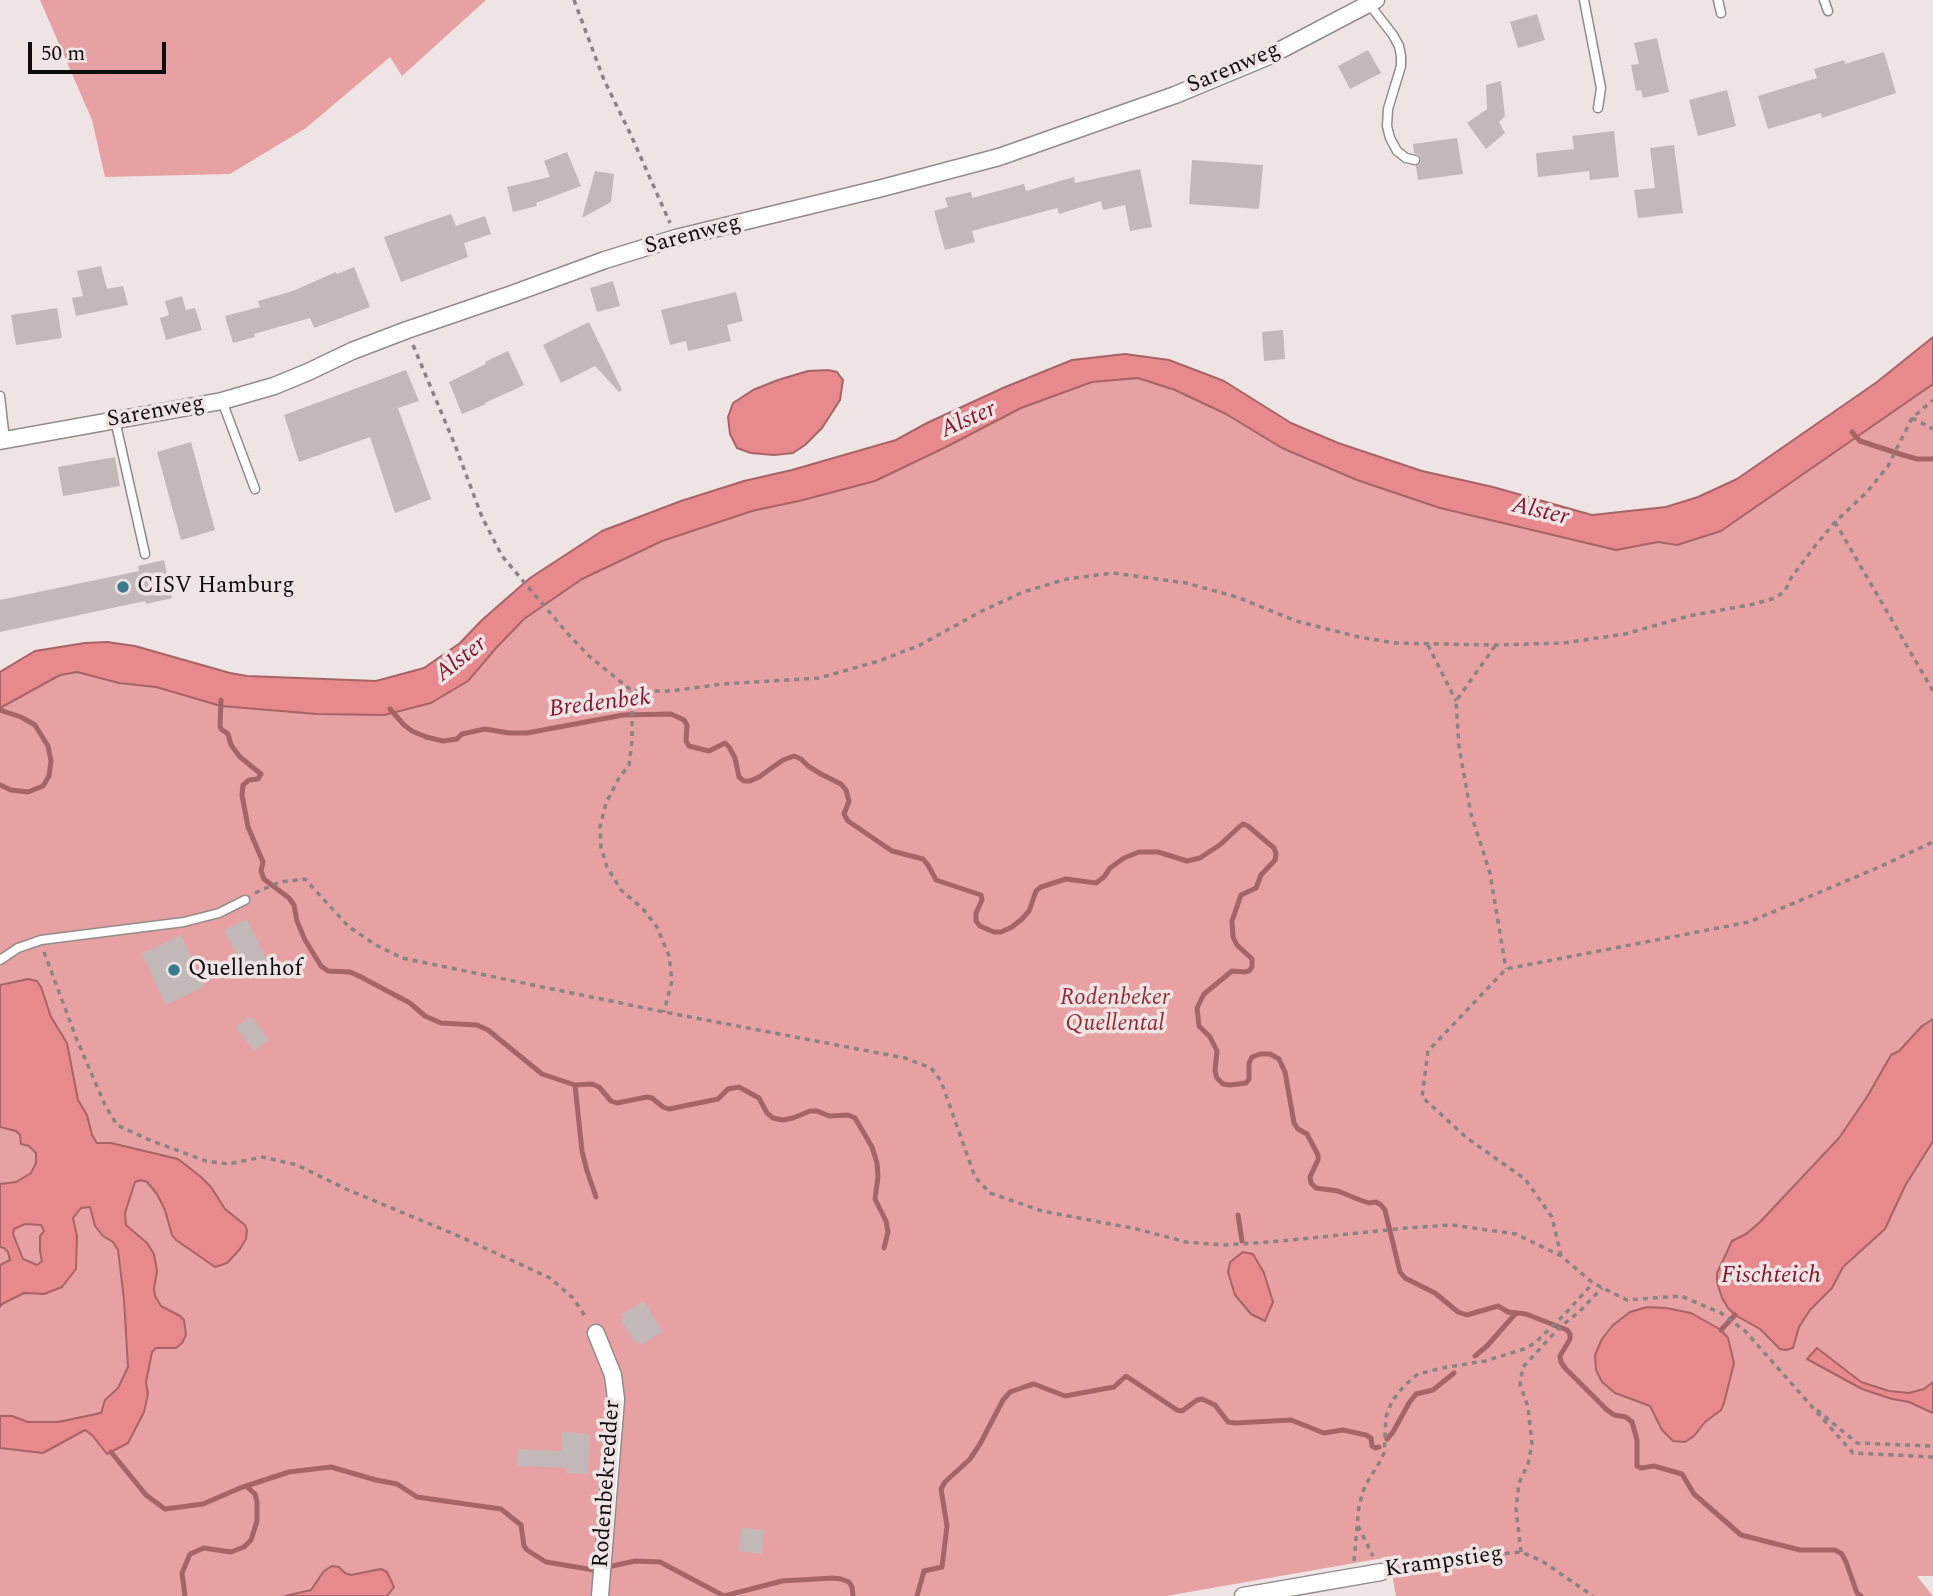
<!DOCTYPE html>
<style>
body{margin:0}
#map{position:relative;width:1933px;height:1596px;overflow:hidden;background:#efe4e4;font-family:Spectral,serif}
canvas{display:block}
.scale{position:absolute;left:28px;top:42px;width:138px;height:32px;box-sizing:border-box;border:4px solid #0f0c0c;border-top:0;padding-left:9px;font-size:21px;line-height:24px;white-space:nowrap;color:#0f0c0c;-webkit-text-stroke:5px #efe4e4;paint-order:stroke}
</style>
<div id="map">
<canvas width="1933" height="1596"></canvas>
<div class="scale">50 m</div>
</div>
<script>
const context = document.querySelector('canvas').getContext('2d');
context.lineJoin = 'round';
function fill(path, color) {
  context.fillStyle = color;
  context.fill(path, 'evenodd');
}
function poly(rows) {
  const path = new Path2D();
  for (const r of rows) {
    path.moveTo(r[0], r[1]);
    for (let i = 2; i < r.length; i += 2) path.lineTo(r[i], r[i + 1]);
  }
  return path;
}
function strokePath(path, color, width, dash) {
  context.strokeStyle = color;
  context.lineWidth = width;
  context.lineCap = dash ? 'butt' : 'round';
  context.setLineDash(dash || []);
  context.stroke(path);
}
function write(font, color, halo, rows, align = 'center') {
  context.font = font + ' Spectral,serif';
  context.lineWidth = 7;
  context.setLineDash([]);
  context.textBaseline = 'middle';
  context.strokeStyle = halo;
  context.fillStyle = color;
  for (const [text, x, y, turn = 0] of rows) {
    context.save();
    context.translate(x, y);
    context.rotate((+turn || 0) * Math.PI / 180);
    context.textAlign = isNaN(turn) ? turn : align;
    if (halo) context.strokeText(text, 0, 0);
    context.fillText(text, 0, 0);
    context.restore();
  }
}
fill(poly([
 [40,0,486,0,402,76,390,57,306,128,230,174,105,177,92,120],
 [1138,378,1175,390,1226,414,1282,448,1357,480,1440,508,1616,550,1658,542,1677,545,1721,531,1933,384,1933,1576,1917,1576,1933,1596,1396,1596,1389,1557,1166,1596,0,1596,0,708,60,675,77,672,119,683,156,687,221,706,317,714,384,715,431,703,496,648,524,619,582,579,662,541,752,511,803,500,875,481,946,447,1021,408,1092,382]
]), '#e7a1a3');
const water = poly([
 [1933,337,1933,384,1721,531,1677,545,1658,542,1616,550,1440,508,1357,480,1282,448,1226,414,1175,390,1138,378,1092,382,1021,408,946,447,875,481,803,500,752,511,662,541,582,579,524,619,496,648,468,681,431,703,384,715,317,714,221,706,156,687,119,683,77,672,60,675,0,708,0,672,35,651,85,643,107,642,135,646,230,673,247,676,376,681,424,668,460,643,482,620,530,578,602,531,681,501,744,481,792,470,896,440,927,423,1003,388,1072,360,1125,354,1169,360,1224,381,1291,423,1338,443,1422,471,1493,487,1592,515,1666,507,1698,497,1737,479,1877,382,1933,337],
 [828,370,837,372,843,380,840,400,822,428,805,445,793,453,774,455,751,453,737,448,730,434,728,417,733,403,753,390,778,380,808,371,828,370],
 [28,979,37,981,41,987,51,1017,67,1043,78,1100,87,1115,92,1135,97,1143,111,1143,178,1159,201,1177,211,1187,225,1209,245,1225,247,1230,246,1239,240,1249,227,1263,215,1267,176,1240,172,1235,165,1210,157,1194,147,1182,141,1180,135,1182,125,1213,126,1225,147,1243,154,1254,157,1271,154,1289,155,1296,161,1306,180,1316,184,1320,186,1335,182,1343,176,1348,156,1348,152,1352,146,1382,148,1394,144,1412,128,1443,107,1454,92,1435,85,1430,43,1453,0,1448,0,1416,12,1416,28,1422,58,1422,101,1413,105,1400,118,1388,128,1367,124,1300,118,1250,113,1242,103,1236,95,1226,90,1207,81,1208,73,1218,77,1236,76,1269,62,1287,44,1294,24,1293,2,1304,0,1307,0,1265,10,1260,8,1252,4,1248,0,1247,0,1184,16,1182,31,1173,36,1163,36,1153,29,1146,21,1144,20,1135,16,1131,0,1127,0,985,28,979],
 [25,1224,41,1225,44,1231,40,1236,40,1251,42,1261,37,1265,23,1259,13,1234,14,1229,25,1224],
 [1933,1019,1933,1141,1905,1186,1885,1229,1843,1267,1832,1288,1810,1310,1799,1327,1793,1348,1786,1350,1780,1349,1760,1329,1735,1315,1728,1308,1722,1298,1717,1282,1717,1273,1726,1254,1732,1241,1746,1234,1760,1222,1839,1138,1867,1097,1891,1055,1899,1051,1922,1026,1933,1019],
 [1243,1252,1253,1254,1264,1273,1273,1302,1265,1321,1251,1314,1235,1295,1228,1272,1230,1262,1243,1252],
 [1647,1307,1666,1308,1691,1313,1721,1330,1728,1338,1734,1363,1724,1403,1721,1410,1705,1422,1694,1436,1685,1442,1673,1441,1662,1430,1650,1406,1615,1393,1602,1382,1596,1370,1595,1355,1602,1339,1613,1325,1630,1312,1647,1307],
 [1817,1348,1861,1382,1889,1391,1909,1393,1924,1389,1933,1382,1933,1413,1909,1402,1892,1399,1862,1389,1807,1359,1817,1348],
 [332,1566,339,1567,345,1573,351,1575,381,1569,387,1572,394,1587,387,1596,285,1596,311,1590,324,1571,332,1566]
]);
fill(water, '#e8898d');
strokePath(water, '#a76466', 2);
strokePath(poly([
 [1852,432,1860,441,1903,455,1917,459,1933,459],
 [221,700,220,726,221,729,228,734,231,745,240,757,261,774,258,779,249,780,243,785,242,795,248,827,263,862,261,871,264,879,289,898,294,905,297,921,305,940,321,966,328,971,350,972,359,976,410,1003,425,1016,441,1023,477,1025,488,1030,542,1074,575,1085,592,1084,599,1087,611,1101,617,1103,647,1097,652,1098,663,1107,669,1109,718,1099,728,1089,739,1087,759,1098,767,1113,773,1118,783,1120,793,1118,810,1111,817,1111,829,1116,848,1115,855,1118,872,1147,877,1163,878,1177,875,1199,886,1221,888,1232,884,1248],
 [390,709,404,725,412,731,426,737,443,741,457,739,462,734,485,729,509,733,527,733,623,715,671,714,684,720,687,725,686,741,689,746,709,751,725,743,729,747,735,758,739,777,744,781,750,781,759,777,783,760,794,756,801,759,808,766,821,774,841,784,846,790,849,801,844,814,848,821,892,851,923,859,928,865,936,880,981,895,982,900,976,913,976,921,980,926,994,932,1001,932,1012,927,1022,919,1029,911,1036,891,1041,887,1066,879,1096,883,1104,877,1110,868,1124,858,1139,852,1158,852,1187,861,1200,858,1221,844,1239,827,1243,824,1248,826,1274,848,1276,854,1275,860,1261,875,1256,888,1241,895,1232,921,1233,937,1237,945,1252,959,1252,967,1249,971,1244,972,1232,971,1204,994,1197,1008,1199,1026,1210,1037,1217,1051,1215,1071,1217,1078,1223,1084,1230,1085,1246,1083,1249,1079,1249,1063,1252,1057,1260,1054,1270,1054,1279,1059,1285,1072,1294,1123,1298,1129,1307,1134,1318,1155,1318,1160,1310,1177,1311,1183,1316,1188,1338,1191,1360,1200,1369,1203,1376,1202,1381,1205,1385,1210,1400,1272,1405,1278,1435,1293,1458,1312,1467,1315,1498,1306,1508,1312,1526,1314,1567,1330,1570,1334,1570,1339,1560,1356,1561,1362,1565,1368,1606,1409,1614,1415,1626,1417,1632,1422,1637,1440,1637,1466,1641,1468,1654,1466,1682,1474,1694,1494,1741,1535,1800,1550,1835,1550,1842,1554,1846,1562,1857,1593,1861,1596],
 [0,710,21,717,35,725,48,746,51,761,49,776,43,786,28,792,11,790,0,785],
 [575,1085,582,1151,587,1171,596,1197],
 [1238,1215,1242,1241],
 [1721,1330,1735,1315],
 [1475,1356,1487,1346,1516,1313],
 [1387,1439,1393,1432,1409,1403,1416,1394,1433,1390,1454,1373],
 [111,1452,146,1495,165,1509,203,1504,240,1488,289,1472,331,1467,376,1480,397,1484,417,1497,501,1509,521,1525,524,1546,527,1550,546,1562,594,1570,635,1561,660,1562,724,1596],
 [185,1596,182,1573,190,1554,204,1548,231,1552,244,1547,251,1540,257,1521,257,1502,255,1494,246,1486],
 [724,1596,782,1581,833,1578,841,1579,849,1582,852,1587,853,1596],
 [917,1596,924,1571,942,1567,947,1526,941,1489,945,1482,970,1459,980,1444,1003,1400,1010,1392,1027,1386,1034,1384,1065,1396,1114,1387,1126,1376,1177,1410,1182,1411,1197,1400,1202,1399,1215,1405,1228,1422,1235,1423,1291,1420,1324,1433,1343,1430,1366,1435,1371,1438,1372,1446,1375,1448,1379,1447]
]), '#a76466', 5);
fill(poly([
 [1537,14,1545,40,1518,48,1510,22],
 [1657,38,1669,92,1643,98,1641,90,1636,91,1631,65,1639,64,1634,43],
 [1368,50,1381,73,1350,89,1338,66],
 [1884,52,1896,93,1822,118,1821,113,1768,129,1758,96,1817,78,1814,69,1844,60,1845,64],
 [1501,81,1505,116,1499,122,1505,133,1486,149,1467,123,1487,109,1486,85],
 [1727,90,1736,126,1698,136,1689,100],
 [1614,131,1619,177,1590,180,1589,171,1538,177,1536,153,1574,149,1572,136],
 [1457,138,1463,174,1418,180,1416,166,1420,164,1421,159,1419,155,1414,153,1413,144],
 [1674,145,1683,213,1638,218,1634,190,1655,188,1650,148],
 [567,152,581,186,536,203,537,206,513,212,507,187,550,177,544,161],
 [1192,160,1263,165,1259,209,1189,204],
 [1140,169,1152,227,1130,231,1125,205,1103,210,1101,201,1059,214,1057,208,972,231,975,242,945,250,934,211,948,207,945,198,971,192,972,198,1024,184,1026,191,1074,177,1075,183],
 [595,171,614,174,611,202,582,218],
 [451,214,456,226,485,216,491,234,464,243,468,257,401,282,384,237],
 [101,266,107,289,123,286,128,305,76,316,72,298,83,296,77,271],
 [354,267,370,307,314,328,310,318,254,334,255,337,233,343,225,316,260,307,258,301,293,291,336,272,337,274],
 [613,281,620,306,597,312,590,288],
 [736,292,743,321,727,325,731,341,688,351,686,341,670,345,661,310],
 [182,296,186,310,195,308,202,330,166,340,160,318,169,315,165,301],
 [57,308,62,338,16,345,11,315],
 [589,322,622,390,619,392,595,366,561,383,543,345],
 [1283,330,1285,359,1264,361,1262,332],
 [508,351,524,385,485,403,486,404,462,414,449,382,486,364,485,362],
 [406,370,419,401,398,408,431,499,395,513,370,437,299,462,284,415],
 [191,442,215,530,181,540,157,452],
 [115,457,120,486,63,496,58,467],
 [164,560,172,598,146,604,145,601,0,632,0,600,139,571,138,566],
 [247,919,267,960,245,971,224,930],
 [181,935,205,986,166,1005,142,954],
 [251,1016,269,1040,254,1051,236,1027],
 [644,1301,663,1332,641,1345,638,1341,635,1343,621,1320,625,1318,622,1314],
 [562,1432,590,1434,588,1474,566,1473,567,1468,517,1466,518,1449,561,1451],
 [741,1528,764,1530,762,1554,739,1551]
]), '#c3b8b8');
const lane = poly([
 [1584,0,1601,88,1598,108],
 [1718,0,1721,13],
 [1824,0,1828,11],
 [1369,4,1393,35,1399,46,1401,56,1401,66,1388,109,1387,126,1390,138,1397,151,1406,158,1415,160],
 [0,396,5,440],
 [222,401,255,489],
 [115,420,145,554],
 [0,960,18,948,41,940,184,922,219,913,245,900]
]);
const street = poly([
 [0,441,222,401,274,386,308,372,352,351,407,330,512,294,605,260,676,238,882,188,999,157,1175,95,1269,56,1376,0],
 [596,1333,613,1375,616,1399,600,1596],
 [1243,1596,1381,1572]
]);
strokePath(lane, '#938a8a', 11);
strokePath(street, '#938a8a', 19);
strokePath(poly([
 [574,0,604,80,630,133,670,223],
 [413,345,455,445,482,517,502,556,568,634,589,656,632,691,671,691,722,684,819,678,879,661,920,645,982,611,1023,592,1067,579,1113,573,1186,583,1237,597,1296,621,1359,637,1395,643,1495,645,1563,643,1625,634,1689,616,1754,604,1775,598,1785,591,1791,578,1815,546,1835,522,1867,492,1888,466,1912,418,1933,400],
 [1912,418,1933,429],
 [1835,522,1933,691],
 [1428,645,1456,701],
 [1495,646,1456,701,1459,747,1471,814,1490,873,1506,969],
 [632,691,632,741,629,765,619,778,606,803,600,827,601,848,607,867,621,890,643,909,657,927,669,956,672,981,664,1012],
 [255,893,280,882,305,879,349,927,376,945,402,958,664,1012,905,1058,931,1068,941,1081,975,1177,990,1193,1042,1211,1137,1229,1186,1242,1224,1245,1282,1241,1406,1228,1452,1225,1516,1234,1561,1256,1593,1283,1627,1300,1681,1296,1721,1313,1745,1331,1853,1453,1933,1457],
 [44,952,77,1040,105,1105,117,1125,147,1139,206,1161,228,1164,263,1157,297,1165,346,1189,461,1237,550,1278,573,1298,587,1319],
 [1561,1256,1552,1217,1525,1179,1467,1138,1422,1097,1428,1051,1506,969,1749,922,1877,868,1933,842],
 [1817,1410,1857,1443,1933,1446],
 [1358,1526,1373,1556],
 [1521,1552,1516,1509,1519,1483,1528,1464,1532,1444,1528,1407,1520,1384,1523,1367,1560,1327,1579,1312,1602,1288],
 [1354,1561,1359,1505,1365,1486,1379,1463,1384,1453,1386,1417,1392,1401,1404,1386,1418,1374,1447,1367,1485,1361,1524,1349,1535,1343,1564,1315,1593,1283],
 [1396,1570,1476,1556,1521,1552,1542,1561,1593,1596]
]), '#8b8383', 3.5, [5, 5]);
strokePath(lane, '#fff', 8);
strokePath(street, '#fff', 16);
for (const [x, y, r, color] of [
 [123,587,7,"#397a8d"],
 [174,970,7,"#397a8d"]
]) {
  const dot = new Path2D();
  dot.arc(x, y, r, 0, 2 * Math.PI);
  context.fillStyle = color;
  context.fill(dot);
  strokePath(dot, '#efe4e4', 2.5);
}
write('23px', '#0f0c0c', '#efe4e4', [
 ["Sarenweg",1234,69,-23],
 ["Sarenweg",693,236,-15],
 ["Sarenweg",156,413,-10],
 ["Rodenbekredder",608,1484,-86],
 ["Krampstieg",1444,1563,-8]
]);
write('23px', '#0f0c0c', '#efe4e4', [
 ["CISV Hamburg",137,587],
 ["Quellenhof",188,970]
], 'left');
write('italic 23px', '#972938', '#efe4e4', [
 ["Rodenbeker",1115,999],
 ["Quellental",1115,1025]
]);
write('italic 24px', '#86162b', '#efe4e4', [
 ["Alster",969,421,-24],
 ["Alster",1540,513,13],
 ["Alster",462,660,-38],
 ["Bredenbek",600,705,-7],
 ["Fischteich",1771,1277]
]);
</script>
